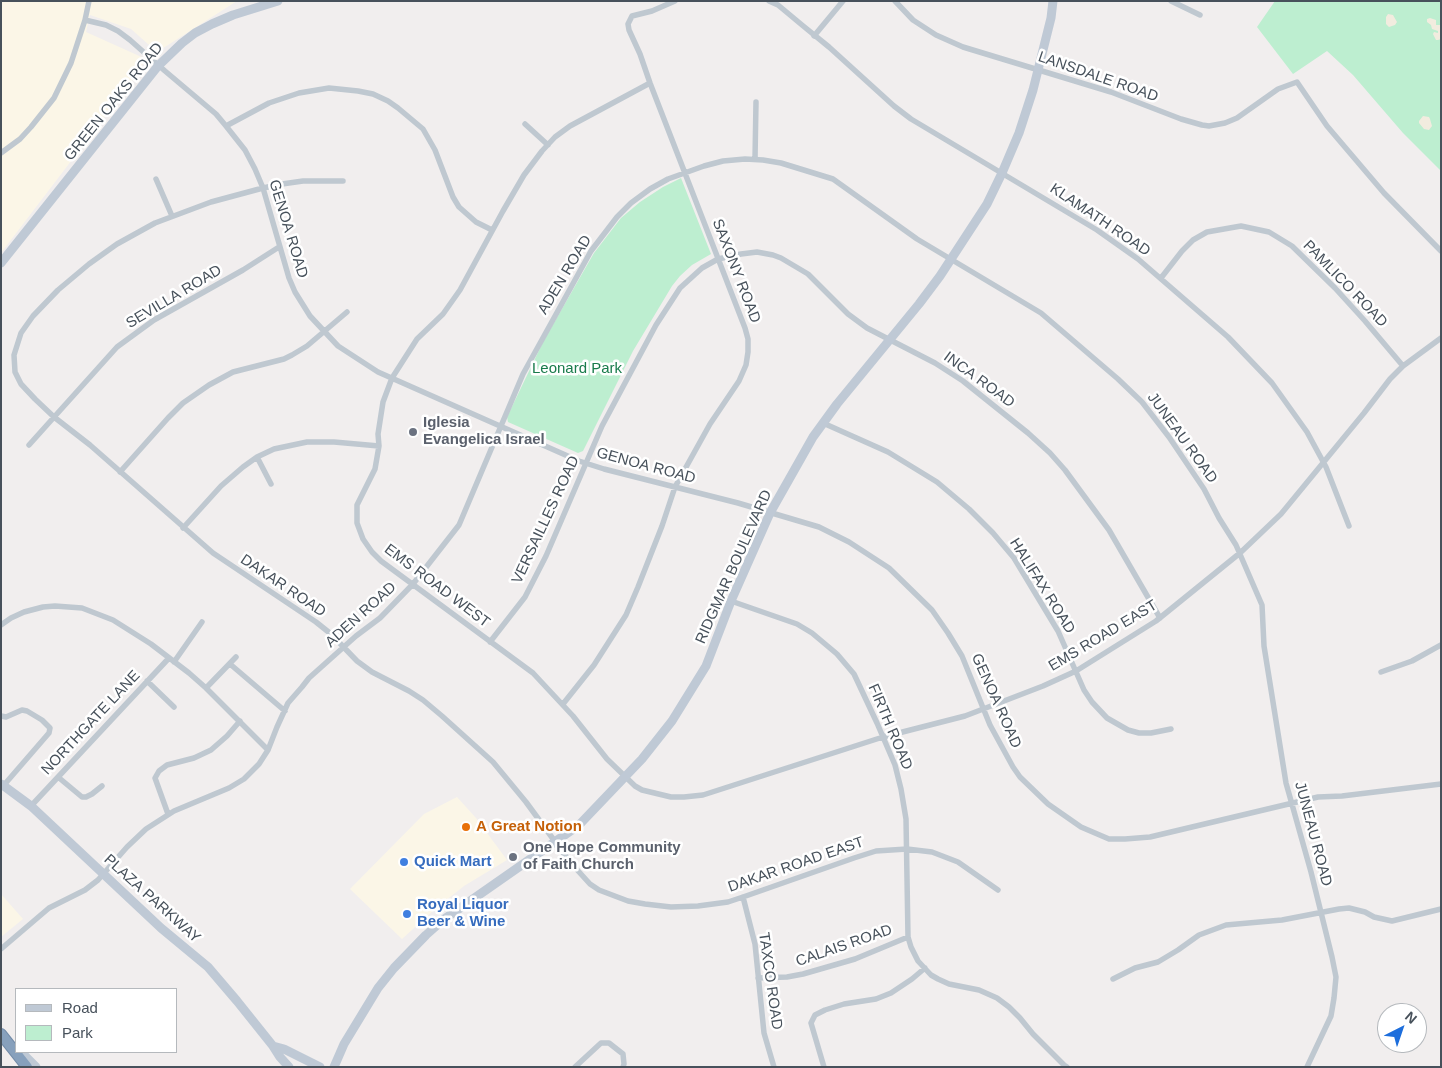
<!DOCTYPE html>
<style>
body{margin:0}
#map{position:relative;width:1442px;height:1068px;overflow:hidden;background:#f1eeee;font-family:Helvetica,sans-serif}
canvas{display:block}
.frame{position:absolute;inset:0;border:2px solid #47515b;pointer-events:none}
.legend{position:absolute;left:15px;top:988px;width:162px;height:65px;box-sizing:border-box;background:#fff;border:1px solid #b5b9bd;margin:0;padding:6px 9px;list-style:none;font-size:15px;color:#47515b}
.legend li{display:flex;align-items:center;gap:10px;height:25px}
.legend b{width:25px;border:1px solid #b5b9bd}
.north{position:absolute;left:1377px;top:1003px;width:50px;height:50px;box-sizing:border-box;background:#fff;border:1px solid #b5b9bd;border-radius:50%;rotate:41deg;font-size:14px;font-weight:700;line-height:20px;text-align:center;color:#47515b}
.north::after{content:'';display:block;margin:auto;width:18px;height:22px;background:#1d6edc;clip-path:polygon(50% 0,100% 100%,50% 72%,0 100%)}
</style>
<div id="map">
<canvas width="1442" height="1068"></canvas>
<div class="frame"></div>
<ul class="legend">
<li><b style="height:6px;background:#bfc9d5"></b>Road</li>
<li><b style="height:14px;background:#bdeed0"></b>Park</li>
</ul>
<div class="north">N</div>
</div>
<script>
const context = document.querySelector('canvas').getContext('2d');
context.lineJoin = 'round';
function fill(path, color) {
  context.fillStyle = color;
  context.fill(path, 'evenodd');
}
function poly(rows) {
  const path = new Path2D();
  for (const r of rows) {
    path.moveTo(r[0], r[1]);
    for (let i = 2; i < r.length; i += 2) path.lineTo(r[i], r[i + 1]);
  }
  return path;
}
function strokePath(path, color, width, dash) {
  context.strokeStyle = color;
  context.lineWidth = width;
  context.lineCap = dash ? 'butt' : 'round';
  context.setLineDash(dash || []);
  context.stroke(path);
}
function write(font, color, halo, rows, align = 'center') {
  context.font = font + ' Helvetica,sans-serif';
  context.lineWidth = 5;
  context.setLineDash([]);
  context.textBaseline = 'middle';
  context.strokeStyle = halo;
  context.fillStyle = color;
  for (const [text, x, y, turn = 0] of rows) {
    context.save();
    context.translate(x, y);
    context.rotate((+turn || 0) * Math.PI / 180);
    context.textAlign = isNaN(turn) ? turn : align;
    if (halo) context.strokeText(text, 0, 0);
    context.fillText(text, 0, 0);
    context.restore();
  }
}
fill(poly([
 [1,1,237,1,157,52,131,29,90,15,86,32,146,59,129,85,1,253],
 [457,797,476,818,507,860,464,886,435,909,402,939,350,889,424,814],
 [1,894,23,919,1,937]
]), '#fbf6e7');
fill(poly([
 [1275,1,1441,1,1441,171,1403,133,1353,75,1327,51,1293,74,1257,27],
 [681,178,711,254,692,265,680,276,672,286,633,351,583,451,578,453,508,422,507,417,543,342,594,253,621,218,640,202,663,187]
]), '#bdeed0');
fill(poly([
 [1388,14,1393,15,1397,22,1395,25,1389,27,1386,24,1386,17],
 [1430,18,1436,20,1436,25,1441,25,1441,39,1438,40,1436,40,1433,34,1434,32,1438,33,1438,31,1432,29,1431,25,1427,22,1427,19],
 [1423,116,1429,117,1430,119,1432,126,1429,130,1424,129,1419,123,1419,121]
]), '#f2ecdf');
const highway = poly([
 [1,1034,27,1067]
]);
strokePath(highway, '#728ba8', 12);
strokePath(poly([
 [769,1,778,5,802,25,829,47,894,106,911,119,1097,230,1138,259,1228,337,1272,383,1307,432,1326,467,1349,526],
 [895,1,913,20,936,35,963,47,1111,92,1181,119,1202,125,1209,126,1225,123,1237,118,1278,89,1297,82,1327,126,1384,193,1441,251],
 [1171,1,1200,15],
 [85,20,106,25,118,31,130,40,165,71,216,114,226,126,245,150,255,169,263,188,289,278,295,292,310,316,338,346,378,372,579,461,604,469,738,503,819,527,849,542,889,568,932,610,948,633,962,656,990,725,1013,767,1020,777,1048,804,1081,827,1109,839,1125,839,1150,837,1318,797,1342,796,1441,784],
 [814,36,843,1],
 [650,83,570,126,555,137,542,151,524,175,503,211,460,290,443,314,417,339,392,378,383,402,378,434,379,446,375,469,357,505,357,523,363,539,372,552,381,561,533,673,573,716,607,759,635,786,642,790,671,797,684,797,703,795,883,737,965,716,1043,686,1076,671,1156,621,1240,553,1281,514,1364,413,1390,379,1403,366,1441,338],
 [525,124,548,145],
 [226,126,269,103,299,93,329,88,358,91,373,94,388,101,398,108,423,129,435,150,453,197,459,207,476,222,492,230],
 [1,153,20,139,31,127,54,98,71,63,85,20,89,1],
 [755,159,756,102],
 [156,179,172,216],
 [343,181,303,181,282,184,263,188,211,202,155,223,117,244,89,264,58,290,33,316,21,333,14,355,15,372,21,384,35,399,54,417,90,445,213,553,316,622,331,634,357,661,372,672,409,691,423,700,442,716,493,762,526,802,570,862,590,884,599,890,628,901,645,904,671,907,698,906,728,902,743,897,854,858,876,851,907,849,932,852,958,862,998,890],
 [1161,278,1182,251,1193,240,1207,232,1241,226,1269,232,1292,246,1335,288,1365,321,1403,366],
 [823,423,888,452,937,482,969,509,993,533,1014,558,1058,631,1084,690,1092,702,1107,718,1128,730,1139,733,1151,733,1171,729],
 [29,445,117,347,154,320,243,270,279,247],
 [257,457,271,484],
 [120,472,168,418,183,403,209,385,233,372,284,359,292,355,307,346,347,312],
 [183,528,221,486,243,467,257,457,274,449,307,442,334,442,379,446],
 [731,601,797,624,812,633,837,654,854,674,877,723,895,765,901,789,906,819,908,937,911,947,918,961,931,975,938,979,949,984,979,990,997,998,1009,1007,1020,1018,1033,1034,1064,1065,1067,1067],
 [1,625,11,618,24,612,43,607,55,606,82,608,113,620,151,644,189,673,206,688,268,750],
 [490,642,525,597,546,556,602,426,656,325,680,288,702,268,718,259,741,254,757,252,773,255,781,258,808,274,848,314,867,328,935,363,963,381,1028,433,1050,453,1065,470,1109,530,1160,618],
 [174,662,202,622],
 [230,664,285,711],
 [1381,672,1412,661,1441,645],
 [147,681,174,707],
 [206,688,236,657],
 [563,704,594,665,626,615,638,587,662,526,675,487,710,424,739,381,746,365,748,352,748,339,745,328,650,83,640,54,629,30,628,24,632,16,652,11,675,1],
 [1,716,6,717,22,710,27,711,42,720,50,728,49,733,4,785],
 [58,777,82,797,86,797,92,794,102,786],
 [31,806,169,658],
 [168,814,155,778,159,771,167,765,194,758,211,750,227,736,240,721],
 [743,897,755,944,764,1033,774,1067],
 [1,949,49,908,85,890,98,880,127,847,146,829,174,811,229,788,244,779,259,764,268,750,277,727,288,703,302,687,309,678,356,636,380,618,413,584,459,525,523,374,591,251,617,217,631,203,650,189,668,179,704,166,723,161,745,159,763,160,781,163,833,179,917,239,1041,313,1118,379,1142,402,1169,437,1204,489,1219,518,1236,545,1262,605,1264,646,1286,783,1311,872,1332,957,1336,977,1334,998,1331,1016,1307,1067],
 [758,978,787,977,803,974,855,959,908,937],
 [1113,979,1135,968,1158,962,1178,950,1199,935,1226,925,1282,920,1339,909,1349,908,1365,912,1374,917,1392,921,1441,909],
 [575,1067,601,1043,609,1043,623,1054,624,1064,623,1067],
 [824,1067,811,1023,815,1015,825,1010,844,1004,876,999,891,993,912,979,925,968]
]), '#bfc8d0', 5.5);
strokePath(poly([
 [1,263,158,66,182,43,195,33,212,24,233,15,278,1],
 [1,784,31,806,161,928,208,967,237,1001,273,1046,280,1057,289,1067],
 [273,1046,284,1049,320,1067],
 [21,1052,36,1067],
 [334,1067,344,1044,378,988,394,968,426,935,443,920,579,825,642,759,672,721,706,666,731,601,770,513,813,437,837,404,919,304,940,276,987,204,1002,173,1019,133,1033,90,1051,18,1053,1]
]), '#bfc9d5', 9);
strokePath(highway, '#87a0bc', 10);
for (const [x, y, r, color] of [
 [413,432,5,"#6b7280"],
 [466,827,5,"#e8710a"],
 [513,857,5,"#6b7280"],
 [404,862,5,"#3f7fe0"],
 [407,914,5,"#3f7fe0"]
]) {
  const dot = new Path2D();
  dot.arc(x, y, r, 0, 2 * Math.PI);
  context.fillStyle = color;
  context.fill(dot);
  strokePath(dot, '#fff', 2);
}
write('15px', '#47515b', '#fff', [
 ["LANSDALE ROAD",1098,77,19],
 ["GREEN OAKS ROAD",114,102,-51],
 ["KLAMATH ROAD",1100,220,34],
 ["GENOA ROAD",288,229,73],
 ["SAXONY ROAD",736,271,69],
 ["ADEN ROAD",565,275,-59],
 ["PAMLICO ROAD",1345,284,46],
 ["SEVILLA ROAD",174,297,-31],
 ["INCA ROAD",979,380,36],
 ["JUNEAU ROAD",1182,438,54],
 ["GENOA ROAD",646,466,15],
 ["VERSAILLES ROAD",546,520,-65],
 ["RIDGMAR BOULEVARD",734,567,-66],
 ["DAKAR ROAD",283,586,34],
 ["EMS ROAD WEST",437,586,37],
 ["HALIFAX ROAD",1042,586,58],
 ["ADEN ROAD",361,615,-42],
 ["EMS ROAD EAST",1103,636,-31],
 ["GENOA ROAD",996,701,66],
 ["NORTHGATE LANE",91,723,-47],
 ["FIRTH ROAD",890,727,67],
 ["JUNEAU ROAD",1313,834,75],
 ["DAKAR ROAD EAST",796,865,-19],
 ["PLAZA PARKWAY",152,899,42],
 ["CALAIS ROAD",844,946,-19],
 ["TAXCO ROAD",770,981,82]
]);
write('15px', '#197b4b', '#fff', [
 ["Leonard Park",577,369]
]);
write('bold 15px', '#5b616d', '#fff', [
 ["Iglesia",423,423],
 ["Evangelica Israel",423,440],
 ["One Hope Community",523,848],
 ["of Faith Church",523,865]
], 'left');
write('bold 15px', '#c56008', '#fff', [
 ["A Great Notion",476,827]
], 'left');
write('bold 15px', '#366cbe', '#fff', [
 ["Quick Mart",414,862],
 ["Royal Liquor",417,905],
 ["Beer & Wine",417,922]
], 'left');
</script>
